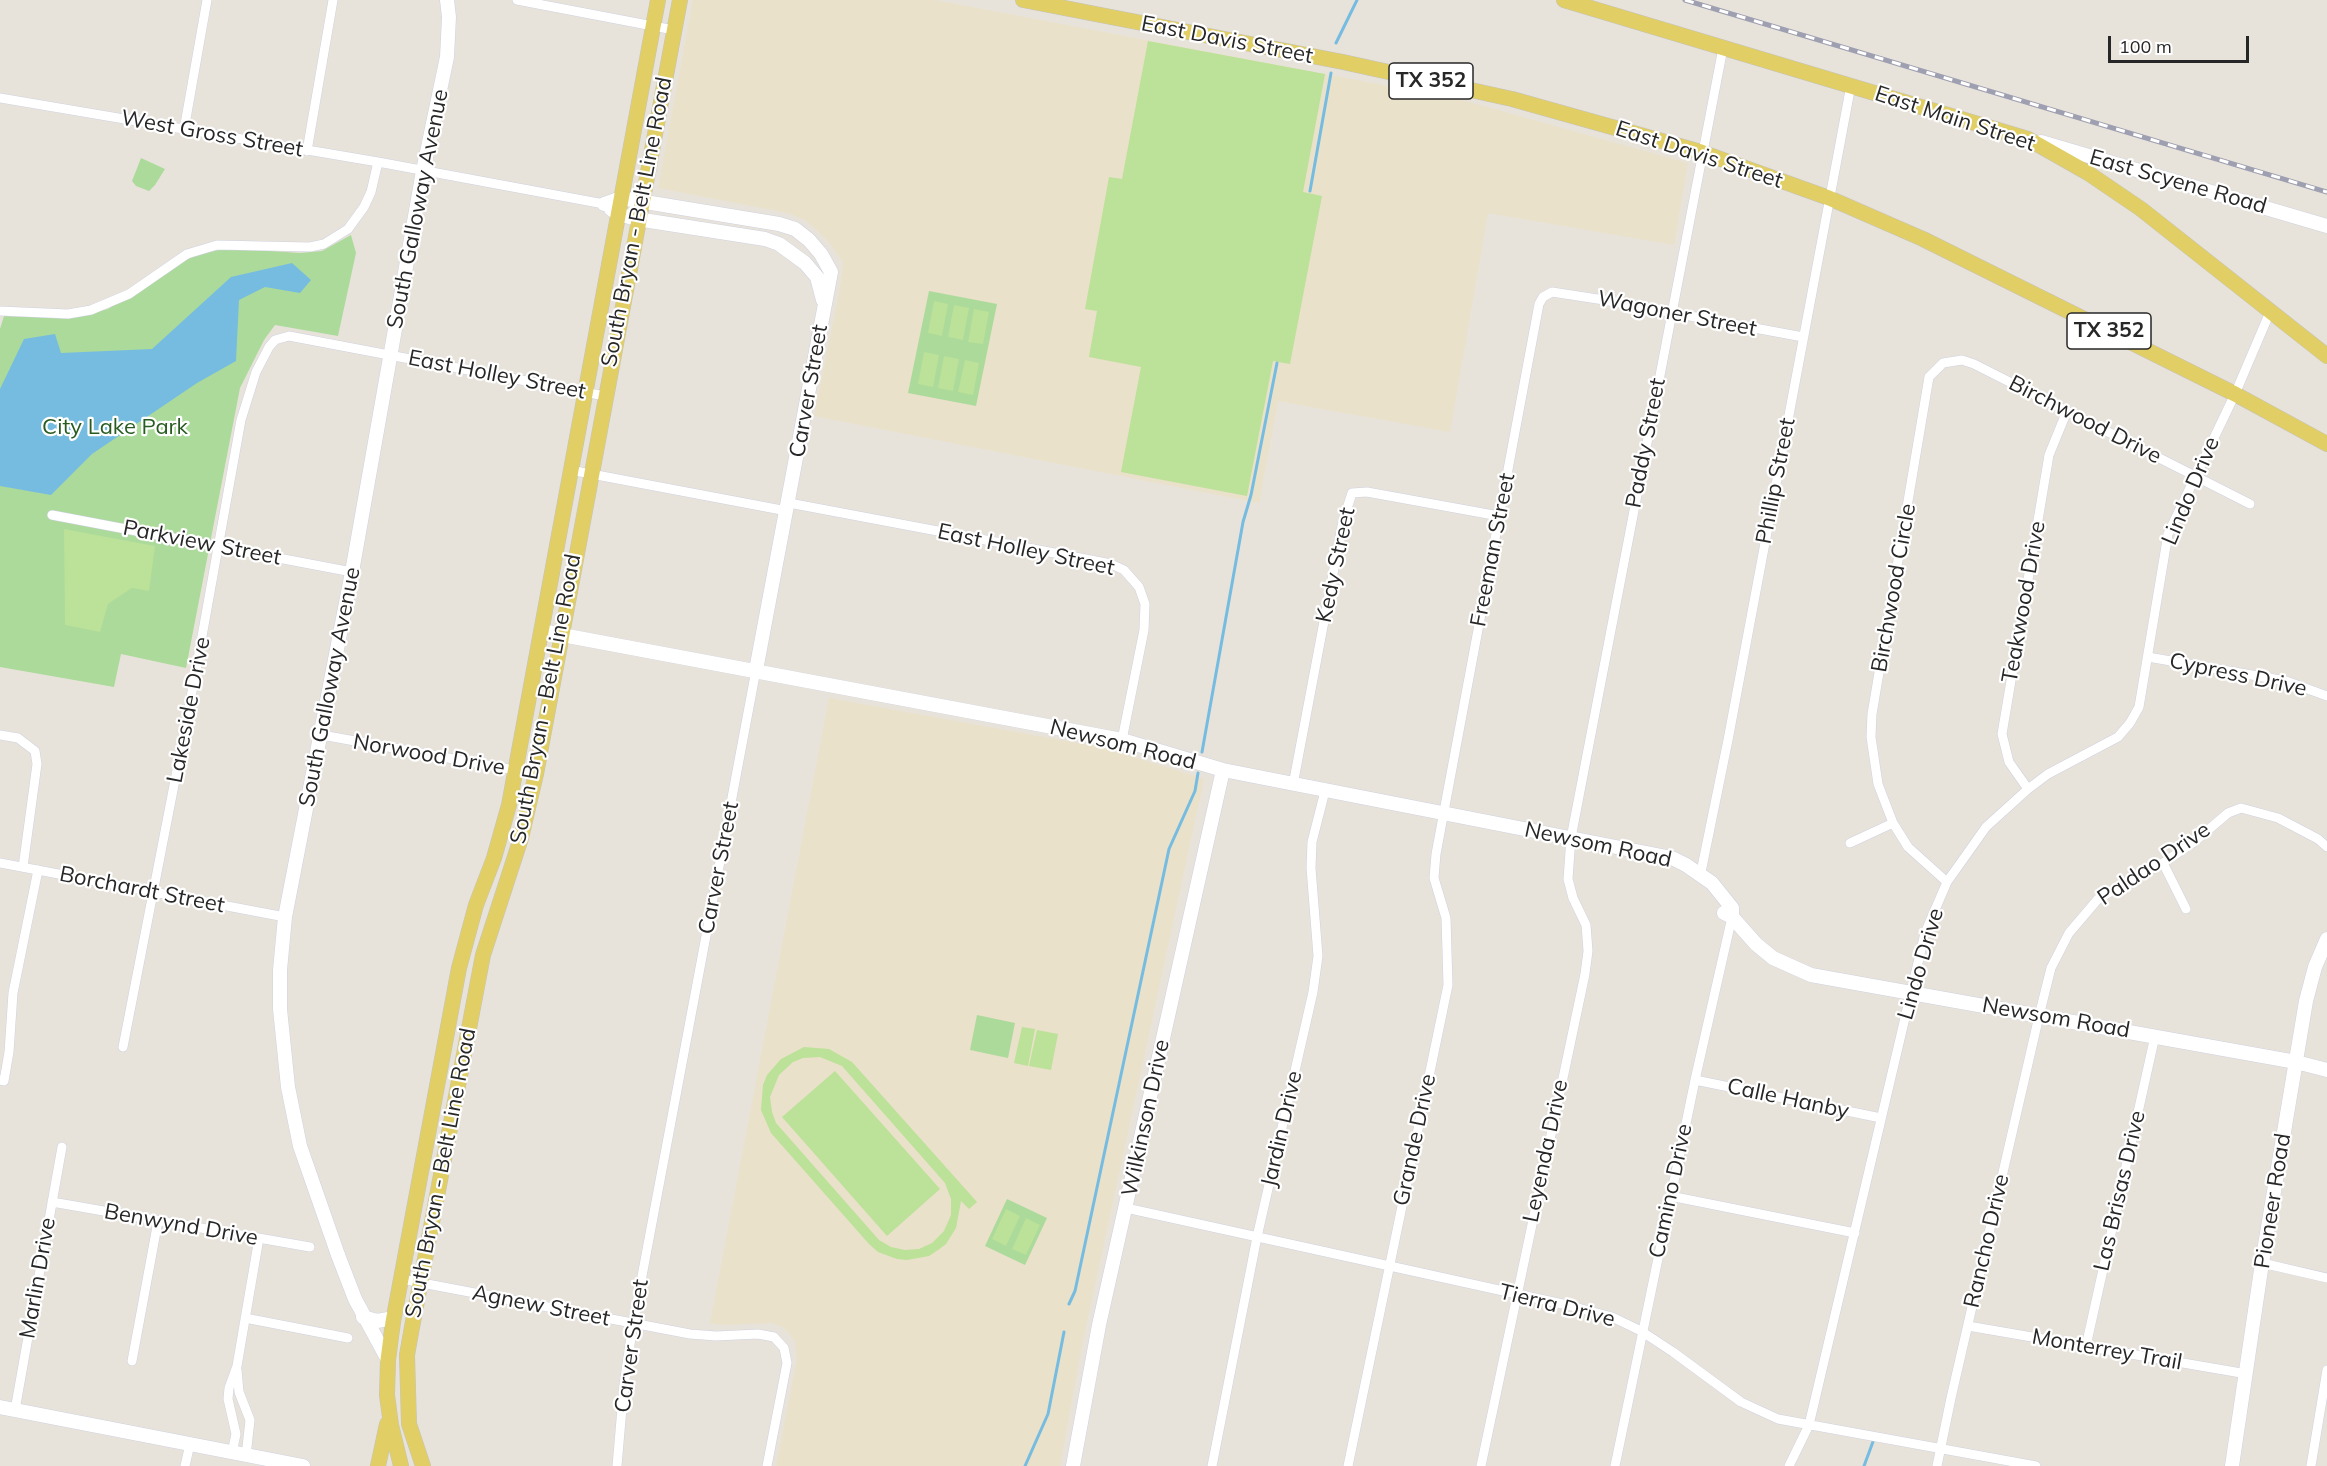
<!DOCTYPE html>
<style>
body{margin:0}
#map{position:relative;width:2327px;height:1466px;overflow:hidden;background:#e8e3da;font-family:Mulish,sans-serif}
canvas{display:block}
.scale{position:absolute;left:2108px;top:36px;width:141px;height:27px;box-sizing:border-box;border:3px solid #272727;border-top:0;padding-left:8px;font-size:18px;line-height:21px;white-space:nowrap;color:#272727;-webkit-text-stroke:4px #fff;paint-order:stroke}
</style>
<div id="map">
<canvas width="2327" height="1466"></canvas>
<div class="scale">100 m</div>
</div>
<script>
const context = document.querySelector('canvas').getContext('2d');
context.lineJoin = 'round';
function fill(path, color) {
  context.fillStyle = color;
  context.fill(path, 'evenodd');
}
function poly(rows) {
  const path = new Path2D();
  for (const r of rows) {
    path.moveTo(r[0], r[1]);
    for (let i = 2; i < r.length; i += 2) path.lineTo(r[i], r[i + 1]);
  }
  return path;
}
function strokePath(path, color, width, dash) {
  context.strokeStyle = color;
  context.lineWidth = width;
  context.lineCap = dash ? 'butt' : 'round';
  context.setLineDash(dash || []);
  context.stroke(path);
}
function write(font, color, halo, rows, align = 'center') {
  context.font = font + ' Mulish,sans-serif';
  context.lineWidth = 4.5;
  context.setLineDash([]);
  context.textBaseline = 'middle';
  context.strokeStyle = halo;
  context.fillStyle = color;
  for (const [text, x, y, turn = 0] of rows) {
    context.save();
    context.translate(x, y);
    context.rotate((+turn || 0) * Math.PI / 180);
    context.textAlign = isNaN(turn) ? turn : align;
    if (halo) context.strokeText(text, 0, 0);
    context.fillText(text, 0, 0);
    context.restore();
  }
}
fill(poly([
 [693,0,935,0,1462,100,1688,163,1674,245,1488,213,1450,432,1278,401,1259,503,814,416,840,289,843,262,828,241,807,221,788,213,658,188],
 [829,698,1105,748,1204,779,1082,1345,1060,1466,776,1466,797,1360,795,1341,784,1328,772,1323,723,1325,710,1323]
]), '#e9e1ca');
fill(poly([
 [141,158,165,169,155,185,149,191,136,186,132,181],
 [351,235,356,253,338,336,275,325,264,340,240,388,186,668,121,654,114,687,0,667,0,329,4,316,74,318,108,309,175,265,197,255,227,248,300,253,322,251],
 [929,291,997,304,976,406,908,393],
 [977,1015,1015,1023,1008,1058,970,1050],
 [1007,1199,1047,1218,1025,1265,985,1246]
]), '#abda9b');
fill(poly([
 [1148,41,1325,74,1303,192,1322,196,1290,364,1273,361,1247,496,1121,472,1141,367,1089,357,1097,311,1085,309,1109,177,1122,179],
 [934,301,948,304,942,336,928,333],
 [954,305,969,308,963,340,948,337],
 [974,309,989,312,983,344,968,342],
 [924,352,939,355,933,387,918,384],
 [944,356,959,359,953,391,938,388],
 [965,360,979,363,973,395,958,392],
 [64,529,155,546,149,591,132,588,108,604,100,632,65,625],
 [1022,1027,1035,1029,1028,1066,1014,1063],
 [1037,1030,1058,1034,1051,1070,1029,1066],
 [804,1047,829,1049,852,1062,977,1202,969,1209,961,1201,956,1228,946,1244,938,1250,929,1256,907,1260,897,1259,878,1252,869,1244,771,1133,761,1110,763,1085,767,1075,781,1059],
 [820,1057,842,1066,945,1183,951,1199,951,1215,944,1231,932,1243,919,1249,905,1250,891,1247,879,1240,776,1123,772,1112,770,1097,779,1075,793,1062,803,1058],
 [835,1071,940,1189,887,1236,782,1117],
 [1006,1209,1020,1216,1006,1246,992,1239],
 [1026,1218,1040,1225,1026,1255,1012,1249]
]), '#bce198');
fill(poly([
 [292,263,311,280,300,293,265,287,239,300,236,361,197,383,92,454,51,495,0,486,0,389,24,339,55,334,61,353,152,349,231,277]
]), '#76bce1');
strokePath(poly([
 [1336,43,1357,0],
 [1310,191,1331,73],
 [1202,752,1243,522,1251,495,1277,363],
 [1069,1304,1075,1291,1169,849,1195,791,1198,773],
 [1025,1466,1048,1414,1064,1332],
 [1864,1466,1874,1439]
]), '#76bce1', 3);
const street = poly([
 [517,0,674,30],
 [0,98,378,162,604,204],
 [184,130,207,0],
 [307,151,333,0],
 [0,311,68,314,91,310,129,294,187,254,217,245,310,247,324,244,348,229,364,207,371,192,378,162],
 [570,470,787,511],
 [789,503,1065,555,1111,564,1124,570,1139,587,1145,604,1144,630,1122,740],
 [52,515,352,572],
 [2148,657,2286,681,2327,696],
 [0,735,18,738,35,751,37,764,23,867],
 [322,735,536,774],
 [1293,785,1343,521,1352,493,1367,492,1499,516],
 [2028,789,2009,762,2002,734,2049,455,2067,411],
 [1850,843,1893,823],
 [0,863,285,917],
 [2163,863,2186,909],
 [1700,877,1728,740,1851,85],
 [1947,882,1908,847,1893,823,1878,784,1871,737,1872,714,1929,377,1943,363,1962,360,1974,364,2250,504],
 [123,1047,190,703,241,420,256,372,269,347,275,340,289,336,605,396],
 [0,1080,4,1081,9,1052,13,993,38,870],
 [1695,1080,1881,1118],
 [1670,1196,1855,1233],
 [52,1202,310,1247],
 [1126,1208,1567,1305,1612,1317,1641,1331,1673,1352,1741,1402,1778,1419,2036,1466],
 [2262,1263,2327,1278],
 [401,1279,690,1334,716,1336,758,1334,774,1337,784,1348,787,1363,767,1466],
 [245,1318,348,1338],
 [1968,1326,2247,1374],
 [2086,1346,2155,1036],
 [132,1361,158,1221],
 [237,1370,239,1392,250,1420,246,1456],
 [15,1410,62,1147],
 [232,1453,236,1434,228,1399,229,1388,237,1366,259,1238],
 [185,1466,190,1444],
 [617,1466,624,1385,633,1324,756,670],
 [1212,1466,1257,1237,1313,992,1318,956,1311,868,1312,842,1325,791],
 [1348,1466,1448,985,1446,918,1434,878,1436,854,1539,304,1543,297,1552,292,1604,300,1803,337],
 [1481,1466,1585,974,1588,951,1586,925,1573,898,1568,879,1571,838,1723,48],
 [1615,1466,1695,1080,1732,917],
 [1789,1466,1809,1425,1925,933,1947,882,1986,827,2028,789,2048,774,2118,737,2130,723,2139,707,2168,534,2235,394,2270,312],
 [1937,1466,1951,1398,2039,1016,2051,968,2069,933,2098,899,2127,882,2163,863,2194,842,2228,813,2241,808,2278,818,2318,839,2327,847],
 [2311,1466,2327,1370]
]);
const secondary = poly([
 [2041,142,2327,226],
 [604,204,621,198,779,224,795,229,809,240,821,254,831,272,756,670],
 [611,209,618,214,637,219,765,239,779,244,805,263,817,277,823,300],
 [541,631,1122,740,1223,770,1672,858,1686,865,1712,883,1732,908,1732,917],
 [1724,913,1732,917,1756,944,1773,958,1811,975,2296,1062,2327,1070],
 [363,1317,377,1321,394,1318],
 [388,1360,355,1299,338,1255,300,1146,288,1087,280,1009,280,970,285,917,352,572,423,171,447,57,449,17,447,0],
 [0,1407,303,1466],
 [1073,1466,1099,1325,1223,770],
 [2232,1466,2262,1263,2306,1001,2315,967,2327,939]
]);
const primary = poly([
 [1023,0,1343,62,1512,99,1701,152,1829,198,1923,239,2235,394,2327,444],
 [1564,0,2028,139,2088,173,2141,209,2327,356],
 [378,1466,387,1424],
 [401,1466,391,1425,387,1395,388,1360,393,1322,459,968,476,905,494,858,509,805,658,0],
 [423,1466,409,1424,407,1355,412,1327,483,955,521,838,536,774,680,0]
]);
strokePath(street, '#cfd1df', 10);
strokePath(secondary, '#cfd1df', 15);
strokePath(primary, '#c3c3c3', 16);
strokePath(street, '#fff', 9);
strokePath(secondary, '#fff', 14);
strokePath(primary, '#e1cf66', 15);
const rail = poly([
 [1685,0,2327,192]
]);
strokePath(rail, '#9e9fb0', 5);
strokePath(rail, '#fff', 3, [9]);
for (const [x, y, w] of [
 [1431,81,84],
 [2109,331,84]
]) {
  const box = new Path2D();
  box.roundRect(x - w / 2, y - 18, w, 36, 4.5);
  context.fillStyle = '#fff';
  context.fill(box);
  strokePath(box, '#272727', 1.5);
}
write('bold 21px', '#272727', null, [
 ["TX 352",1431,81],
 ["TX 352",2109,331]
]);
write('22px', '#272727', '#fff', [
 ["East Davis Street",1227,40,11],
 ["East Main Street",1955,119,18],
 ["West Gross Street",212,134,10],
 ["East Davis Street",1699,155,18],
 ["East Scyene Road",2178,182,16],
 ["South Galloway Avenue",418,209,-79],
 ["South Bryan - Belt Line Road",637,222,-79],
 ["Wagoner Street",1677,314,11],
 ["East Holley Street",497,375,11],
 ["Carver Street",809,391,-80],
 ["Birchwood Drive",2085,420,27],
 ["Paddy Street",1646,443,-79],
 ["Phillip Street",1776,481,-79],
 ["Lindo Drive",2191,491,-67],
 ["Parkview Street",202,543,11],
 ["East Holley Street",1026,550,12],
 ["Freeman Street",1493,550,-79],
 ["Kedy Street",1336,565,-78],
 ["Birchwood Circle",1894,588,-80],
 ["Teakwood Drive",2024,602,-80],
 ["Cypress Drive",2238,675,12],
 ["South Galloway Avenue",330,687,-79],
 ["South Bryan - Belt Line Road",546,699,-79],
 ["Lakeside Drive",189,710,-79],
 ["Newsom Road",1123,745,14],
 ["Norwood Drive",429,755,10],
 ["Newsom Road",1598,845,12],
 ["Paldao Drive",2154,864,-34],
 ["Carver Street",719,868,-79],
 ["Borchardt Street",142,890,11],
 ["Lindo Drive",1921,964,-74],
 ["Newsom Road",2056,1018,10],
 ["Calle Hanby",1788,1099,12],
 ["Wilkinson Drive",1146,1118,-78],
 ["Jardin Drive",1282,1129,-77],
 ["Grande Drive",1415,1140,-78],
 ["Leyenda Drive",1546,1151,-78],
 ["South Bryan - Belt Line Road",441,1173,-79],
 ["Camino Drive",1671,1191,-78],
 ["Las Brisas Drive",2120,1191,-77],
 ["Pioneer Road",2273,1201,-81],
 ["Benwynd Drive",181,1225,10],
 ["Rancho Drive",1987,1241,-77],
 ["Marlin Drive",38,1278,-80],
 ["Agnew Street",541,1306,11],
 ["Tierra Drive",1557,1306,14],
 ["Carver Street",632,1346,-82],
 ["Monterrey Trail",2107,1350,10]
]);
write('22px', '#275b20', '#fff', [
 ["City Lake Park",115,427]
]);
</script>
